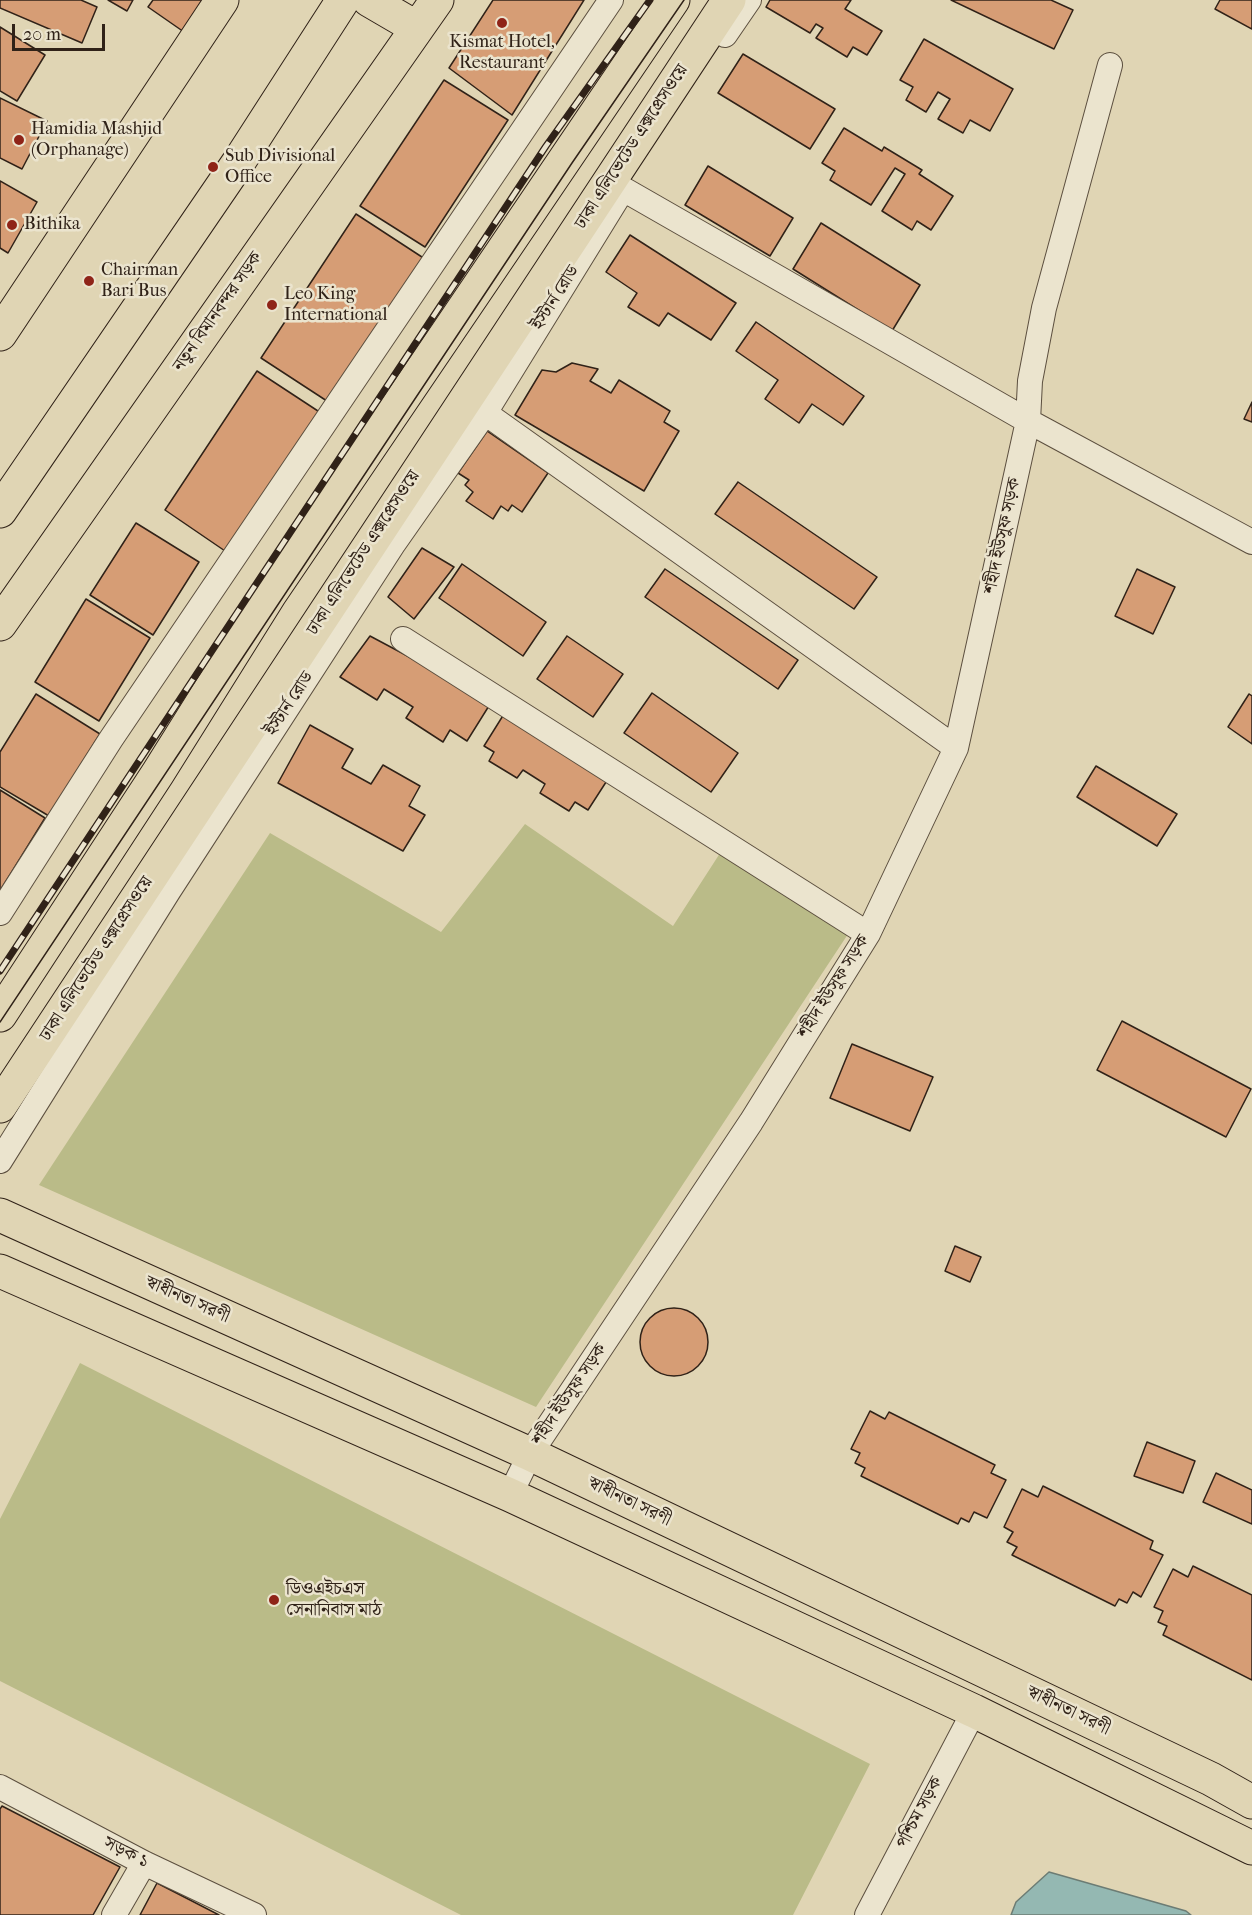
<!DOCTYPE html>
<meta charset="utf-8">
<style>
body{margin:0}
#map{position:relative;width:1252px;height:1915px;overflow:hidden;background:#e0d5b4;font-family:"IM FELL French Canon",serif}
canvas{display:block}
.scale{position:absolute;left:12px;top:24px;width:93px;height:27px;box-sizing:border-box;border:3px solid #302218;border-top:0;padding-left:8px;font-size:18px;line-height:21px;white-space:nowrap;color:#302218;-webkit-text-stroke:4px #ebe4ce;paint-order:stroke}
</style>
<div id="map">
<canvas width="1252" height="1915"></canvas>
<div class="scale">20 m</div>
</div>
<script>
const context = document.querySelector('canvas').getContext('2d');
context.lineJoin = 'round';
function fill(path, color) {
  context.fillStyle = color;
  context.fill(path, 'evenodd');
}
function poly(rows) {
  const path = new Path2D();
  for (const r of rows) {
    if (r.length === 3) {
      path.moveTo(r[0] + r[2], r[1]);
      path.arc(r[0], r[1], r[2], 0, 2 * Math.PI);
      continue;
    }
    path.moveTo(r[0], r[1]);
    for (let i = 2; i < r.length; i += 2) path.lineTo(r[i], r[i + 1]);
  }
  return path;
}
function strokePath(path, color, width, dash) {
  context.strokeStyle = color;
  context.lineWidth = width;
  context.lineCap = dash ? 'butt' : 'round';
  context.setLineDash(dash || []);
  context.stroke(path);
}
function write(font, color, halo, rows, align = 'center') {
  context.font = font + ' "IM FELL French Canon","Noto Serif Bengali",serif';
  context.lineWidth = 5;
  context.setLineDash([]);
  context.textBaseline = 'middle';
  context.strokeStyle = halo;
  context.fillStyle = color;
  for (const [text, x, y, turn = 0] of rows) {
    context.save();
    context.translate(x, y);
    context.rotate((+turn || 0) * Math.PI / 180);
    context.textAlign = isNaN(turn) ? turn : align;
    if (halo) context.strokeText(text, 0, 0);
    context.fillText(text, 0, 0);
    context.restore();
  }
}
fill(poly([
 [525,824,673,926,724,847,852,928,536,1407,39,1185,270,833,441,932],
 [80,1363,870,1764,793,1915,461,1915,0,1681,0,1519]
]), '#babb88');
const water = poly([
 [1049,1872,1186,1911,1191,1915,1011,1915,1016,1902,1049,1872]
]);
fill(water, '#94b8b2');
strokePath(water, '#6c7c74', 1.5);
const building = poly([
 [0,0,81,0,97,7,82,43,0,8,0,0],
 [108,0,133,0,127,11,108,0],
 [153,0,201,0,204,2,184,32,148,7,153,0],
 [493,0,584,0,512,115,449,68,493,0],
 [770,0,851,0,845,9,882,31,867,55,853,47,847,57,816,38,823,28,816,24,810,33,766,7,770,0],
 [951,0,1051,0,1073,10,1054,49,951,0],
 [1220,0,1252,0,1252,29,1215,9,1220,0],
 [0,27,45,55,17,101,0,91,0,27],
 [924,39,1013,89,990,131,970,120,963,133,938,119,950,99,938,92,926,112,906,100,913,87,900,80,924,39],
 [743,54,835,109,810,149,718,93,743,54],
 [444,80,508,120,425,247,360,206,444,80],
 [0,98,47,121,22,169,0,158,0,98],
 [844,128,882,151,884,147,922,170,919,174,953,196,931,230,917,221,912,230,882,211,905,174,895,168,871,205,830,180,835,171,822,163,844,128],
 [708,166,793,218,770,256,685,205,708,166],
 [0,181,37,202,8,253,0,248,0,181],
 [356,214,425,259,330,403,261,358,356,214],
 [821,223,920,285,892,331,793,269,821,223],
 [630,235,736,303,711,340,668,313,659,326,628,307,637,293,606,272,630,235],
 [756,322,864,396,843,425,812,404,799,423,765,399,778,380,736,351,756,322],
 [572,363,598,369,590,381,611,393,619,380,670,411,664,422,679,431,644,491,515,415,542,370,556,372,572,363],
 [257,371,321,413,228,553,165,510,257,371],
 [1252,402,1252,422,1244,419,1252,402],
 [487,431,548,473,522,512,512,505,508,511,501,506,493,519,466,501,473,492,465,485,469,480,458,473,487,431],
 [738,482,877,577,854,609,715,514,738,482],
 [136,523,199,562,153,635,90,595,136,523],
 [422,548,454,567,414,619,388,597,422,548],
 [462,564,546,622,523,656,439,598,462,564],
 [665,569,798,660,778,689,645,597,665,569],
 [1137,569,1175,587,1153,634,1115,616,1137,569],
 [86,599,150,638,99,721,35,682,86,599],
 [370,636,492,701,467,741,450,730,443,742,406,718,413,707,384,689,377,700,340,677,370,636],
 [567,636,623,674,593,717,537,679,567,636],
 [652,693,738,753,711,792,624,733,652,693],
 [36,694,100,734,49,816,0,787,0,752,36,694],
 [1249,694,1252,696,1252,744,1228,727,1249,694],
 [504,714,608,779,588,810,575,802,569,811,540,793,545,784,523,770,517,778,489,761,494,752,484,746,504,714],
 [310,725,353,749,342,768,371,784,383,765,420,786,409,806,425,815,403,851,278,783,310,725],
 [1096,766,1177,814,1157,846,1077,797,1096,766],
 [0,790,45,818,0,891,0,790],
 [1122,1021,1251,1089,1226,1137,1097,1070,1122,1021],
 [852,1044,933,1077,910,1131,830,1098,852,1044],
 [955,1246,981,1257,970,1282,945,1271,955,1246],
 [674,1342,34],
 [870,1411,885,1419,889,1412,995,1465,991,1473,1006,1480,987,1518,974,1512,969,1522,961,1518,958,1524,861,1476,865,1468,855,1463,860,1453,851,1449,870,1411],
 [1147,1442,1195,1461,1183,1493,1134,1476,1147,1442],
 [1216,1473,1252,1490,1252,1524,1203,1502,1216,1473],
 [1043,1486,1153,1541,1150,1549,1163,1555,1141,1597,1133,1592,1127,1603,1119,1599,1115,1606,1012,1555,1017,1547,1007,1542,1013,1532,1004,1527,1022,1489,1038,1497,1043,1486],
 [1193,1566,1252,1595,1252,1680,1163,1635,1167,1626,1158,1622,1163,1611,1154,1607,1173,1569,1188,1577,1193,1566],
 [2,1806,120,1867,93,1915,0,1915,0,1809,2,1806],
 [157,1883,219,1915,140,1915,157,1883]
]);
fill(building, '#d69d75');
strokePath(building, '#302218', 1.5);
const street = poly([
 [725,35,749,0],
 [623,189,1028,421,1252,542],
 [485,413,956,748],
 [403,639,868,934],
 [0,913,111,739,611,0],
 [0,1161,168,892,394,543,485,413,620,194],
 [510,1495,530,1454,751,1122,868,934,956,748,1028,421,1030,381,1044,308,1110,65],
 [0,1787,144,1863,254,1915],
 [114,1915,144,1863],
 [867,1915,974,1711]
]);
const primary = poly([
 [0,1215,530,1454,1211,1779,1252,1802],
 [0,1271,510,1495,974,1711,1252,1848]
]);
const highway = poly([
 [369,0,417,28],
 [0,334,222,0],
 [0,511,238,163,343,0],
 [0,624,437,0],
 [0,1015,158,773,270,594,673,0],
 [0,1106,729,0]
]);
strokePath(street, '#5c4f3f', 26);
strokePath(primary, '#302218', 35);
strokePath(highway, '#302218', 35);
strokePath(street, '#ebe4ce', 24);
strokePath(primary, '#e0d5b4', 33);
strokePath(highway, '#e0d5b4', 33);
strokePath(poly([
 [0,1022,572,163,684,0]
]), '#302218', 1.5);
const rail = poly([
 [0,971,546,146,650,0]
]);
strokePath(rail, '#302218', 7);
strokePath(rail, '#ebe4ce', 4.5, [14]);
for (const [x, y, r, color] of [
 [502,23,6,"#8f2418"],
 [19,140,6,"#8f2418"],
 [213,167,6,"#8f2418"],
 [12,225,6,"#8f2418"],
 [89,281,6,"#8f2418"],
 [272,305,6,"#8f2418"],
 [274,1600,6,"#8f2418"]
]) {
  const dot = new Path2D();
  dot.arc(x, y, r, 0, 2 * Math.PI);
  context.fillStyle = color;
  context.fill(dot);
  strokePath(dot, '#ebe4ce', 2);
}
write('18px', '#302218', '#ebe4ce', [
 ["Kismat Hotel,",502,43,"center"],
 ["Restaurant",502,64,"center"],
 ["Hamidia Mashjid",31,130],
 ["(Orphanage)",31,151],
 ["Sub Divisional",225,157],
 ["Office",225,178],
 ["Bithika",24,225],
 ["Chairman",101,271],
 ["Bari Bus",101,292],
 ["Leo King",284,295],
 ["International",284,316],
 ["ডিওএইচএস",286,1590],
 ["সেনানিবাস মাঠ",286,1611]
], 'left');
write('18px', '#302218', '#ebe4ce', [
 ["ঢাকা এলিভেটেড এক্সপ্রেসওয়ে",632,147,-57],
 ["ইস্টার্ন রোড",556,298,-58],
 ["নতুন বিমানবন্দর সড়ক",218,312,-55],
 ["শহীদ ইউসুফ সড়ক",1003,536,-78],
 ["ঢাকা এলিভেটেড এক্সপ্রেসওয়ে",364,553,-57],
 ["ইস্টার্ন রোড",290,704,-57],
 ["ঢাকা এলিভেটেড এক্সপ্রেসওয়ে",97,959,-57],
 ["শহীদ ইউসুফ সড়ক",834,987,-58],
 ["স্বাধীনতা সরণী",187,1300,24],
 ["শহীদ ইউসুফ সড়ক",570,1395,-56],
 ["স্বাধীনতা সরণী",629,1502,26],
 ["স্বাধীনতা সরণী",1068,1711,26],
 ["পশ্চিম সড়ক",920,1813,-62],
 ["সড়ক ১",126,1853,27]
]);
</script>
